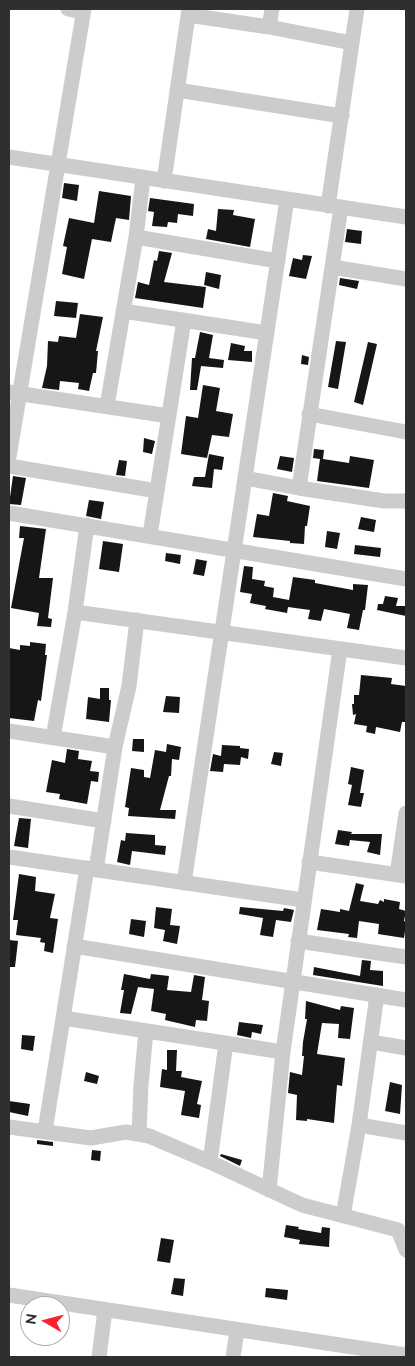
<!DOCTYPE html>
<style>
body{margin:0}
#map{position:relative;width:415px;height:1366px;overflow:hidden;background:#fff;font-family:Raleway,sans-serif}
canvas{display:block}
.frame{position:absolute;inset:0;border:10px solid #2f2f2f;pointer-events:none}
.north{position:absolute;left:20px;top:1296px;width:50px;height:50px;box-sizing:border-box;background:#fff;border:1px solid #acacac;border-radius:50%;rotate:278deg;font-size:14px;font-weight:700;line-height:20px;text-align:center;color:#2f2f2f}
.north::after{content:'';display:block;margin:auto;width:18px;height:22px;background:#f5232f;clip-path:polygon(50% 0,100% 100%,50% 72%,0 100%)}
</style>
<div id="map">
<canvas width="415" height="1366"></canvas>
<div class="frame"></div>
<div class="north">N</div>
</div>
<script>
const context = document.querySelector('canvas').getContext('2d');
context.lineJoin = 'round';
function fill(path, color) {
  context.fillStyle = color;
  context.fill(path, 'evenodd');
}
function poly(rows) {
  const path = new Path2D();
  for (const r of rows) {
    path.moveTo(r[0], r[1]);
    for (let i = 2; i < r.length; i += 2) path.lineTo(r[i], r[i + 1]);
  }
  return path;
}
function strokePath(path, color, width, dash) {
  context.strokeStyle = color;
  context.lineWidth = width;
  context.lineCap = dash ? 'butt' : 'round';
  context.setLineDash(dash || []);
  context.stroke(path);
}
fill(poly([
 [64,183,79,185,77,201,62,198],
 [99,191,131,196,129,220,116,218,111,242,92,239,84,279,62,274,67,247,63,246,69,218,94,223],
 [150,198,194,204,193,216,178,214,177,223,168,222,167,227,152,226,154,212,148,211],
 [218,209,234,210,233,215,255,219,250,247,206,239,208,229,216,231],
 [347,229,362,231,361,244,345,242],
 [159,251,172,253,164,282,206,287,203,308,135,298,138,282,149,285,154,260,157,261],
 [303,255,312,256,306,279,289,276,293,258,302,260],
 [206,272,221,275,219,289,204,285],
 [340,278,359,281,357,289,339,285],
 [56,301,78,303,76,318,54,316],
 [80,314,103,317,96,351,98,351,96,373,93,373,89,391,78,389,79,383,60,381,59,390,42,388,47,366,48,341,58,342,59,336,76,338],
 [200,332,213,335,209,358,224,360,223,368,201,366,197,390,190,390,192,358,195,358],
 [336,341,346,342,338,389,328,387],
 [368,342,377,344,363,405,354,402],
 [231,343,245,346,244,351,252,351,252,362,228,360],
 [302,355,309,357,308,365,301,364],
 [203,385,220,388,216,411,233,414,229,437,212,435,207,458,181,454,186,416,198,418],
 [144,438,155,441,152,454,143,452],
 [314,449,324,450,323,459,349,463,350,456,374,460,369,488,317,481,320,459,313,458],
 [209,454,224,457,222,470,214,469,212,488,192,486,194,477,205,477],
 [280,456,294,458,292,472,277,469],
 [119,460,127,461,125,476,116,475],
 [13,476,26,478,21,505,9,504],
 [273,493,288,496,287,501,310,506,307,526,305,526,304,544,290,543,290,541,253,537,257,514,269,516],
 [89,500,104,502,101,519,86,516],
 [361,517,376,520,374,532,358,529],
 [20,526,46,529,39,578,53,578,48,618,52,619,51,627,37,626,39,613,11,608,24,538,19,538],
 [327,531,340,533,337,549,325,547],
 [103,541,123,544,119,572,99,569],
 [355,545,381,548,380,557,354,554],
 [166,553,181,555,180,564,165,561],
 [196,559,207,561,204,576,193,574],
 [244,566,253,567,252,579,265,581,264,586,274,588,273,597,289,600,293,577,315,580,315,583,353,590,353,584,368,585,365,610,363,610,359,630,347,628,350,614,324,609,321,621,308,619,310,610,288,607,287,613,265,609,266,606,250,603,252,594,240,592],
 [385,596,398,598,396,606,406,606,406,616,377,610,378,604,383,604],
 [30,642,46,644,45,655,47,655,41,701,38,700,34,721,9,718,9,648,20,650,20,645,30,646],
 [361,675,392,678,391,684,406,686,406,722,402,722,400,732,376,727,375,734,366,732,367,726,354,724,356,714,353,715,352,704,354,704,354,695,359,695],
 [100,688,109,688,109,700,111,700,109,722,86,719,88,697,100,699],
 [166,696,180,697,179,713,163,712],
 [133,739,144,739,144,752,132,751],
 [167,744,181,747,179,760,172,759,171,776,169,776,160,810,176,810,175,819,128,816,129,808,125,807,131,768,144,770,144,777,150,778,155,750,166,752],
 [222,745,240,746,240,748,249,749,248,759,241,757,240,765,224,764,223,772,210,771,213,754,221,756],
 [67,749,79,751,78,759,92,761,90,771,99,772,98,782,91,781,87,804,59,799,60,794,46,792,52,760,65,763],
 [274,752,283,753,281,766,271,764],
 [351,767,364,770,360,793,364,793,361,807,348,805,352,785,348,784],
 [19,818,31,819,28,848,14,846],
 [338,830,352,832,351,834,382,834,380,855,367,852,370,842,350,840,349,846,335,844],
 [126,833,155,835,155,845,166,846,165,855,132,851,130,865,117,862,121,840,125,841],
 [19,874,36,877,35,891,55,894,50,918,58,919,53,953,44,951,45,943,40,942,41,938,16,935,18,920,13,920],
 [356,883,364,885,360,901,378,904,380,900,384,902,384,899,400,902,399,909,406,911,404,921,406,922,406,924,404,938,378,934,379,924,359,921,357,938,348,937,349,934,317,930,321,909,340,912,340,909,349,911],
 [156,907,172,909,170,925,180,926,177,944,163,941,165,930,154,928],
 [240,907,283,911,284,908,294,910,291,922,276,920,273,937,260,935,263,918,239,914],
 [131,919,146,921,144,937,129,934],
 [9,940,18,941,15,967,9,967],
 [362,960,371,961,370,970,383,971,383,986,313,975,314,967,360,976],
 [124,974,150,979,151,974,169,976,167,990,191,992,194,975,205,977,202,1000,209,1001,207,1021,196,1020,195,1027,165,1020,166,1014,151,1011,154,989,138,987,131,1014,120,1013,124,990,121,990],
 [306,1001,340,1010,341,1006,354,1008,350,1039,338,1038,339,1024,322,1023,317,1054,345,1058,342,1086,337,1085,334,1123,307,1119,307,1121,296,1120,297,1095,288,1093,290,1072,302,1075,304,1056,302,1056,303,1042,307,1019,305,1019],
 [239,1022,263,1025,261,1034,252,1032,251,1038,237,1035],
 [22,1035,35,1036,33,1051,21,1049],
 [167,1050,177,1050,176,1071,182,1071,181,1077,202,1081,197,1104,201,1105,199,1118,181,1115,185,1091,160,1087,162,1069,167,1070],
 [86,1072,99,1076,97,1084,84,1081],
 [390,1082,402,1085,400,1114,385,1111],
 [9,1101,30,1104,28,1116,9,1112],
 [37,1140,53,1142,53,1146,37,1144],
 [92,1150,101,1151,100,1161,91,1160],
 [221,1154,242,1160,240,1166,220,1156],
 [286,1225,299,1227,298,1229,321,1233,322,1227,330,1228,329,1247,299,1244,300,1240,284,1237],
 [161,1238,174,1240,170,1263,157,1261],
 [174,1278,185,1279,183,1296,171,1294],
 [266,1288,288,1290,287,1300,265,1297]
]), '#161616');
strokePath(poly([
 [68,9,83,12],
 [188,15,269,27,352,43],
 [269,27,272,9],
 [177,90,342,116],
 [9,157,406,217],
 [164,181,189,9],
 [328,206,357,9],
 [136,237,278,261],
 [332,267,406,279],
 [123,311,267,333],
 [9,392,169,416],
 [107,406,136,237,143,178],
 [309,414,406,432],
 [9,457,84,9],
 [9,466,157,491],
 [245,478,299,488,384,501,406,501],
 [299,488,341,207],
 [9,513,406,579],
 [150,535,184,320],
 [75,612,406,658],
 [9,731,115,747],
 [53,738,75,612,87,525],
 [9,806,104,821],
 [9,857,303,900],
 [309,862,406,876],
 [96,870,115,747,129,686,137,620],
 [397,875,406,813],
 [184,883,287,199],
 [298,941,406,957],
 [74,946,406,1000],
 [63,1018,283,1052],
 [371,1042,406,1048],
 [359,1125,406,1133],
 [9,1127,91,1138,126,1132,149,1136,210,1162,302,1205,398,1230,406,1250],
 [45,1131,87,868],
 [139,1134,141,1085,146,1031],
 [210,1162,226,1043],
 [269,1190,283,1052,340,649],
 [343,1216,359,1125,377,995],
 [9,1295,406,1355],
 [99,1357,105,1310],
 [233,1357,237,1331]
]), '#ccc', 15);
</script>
